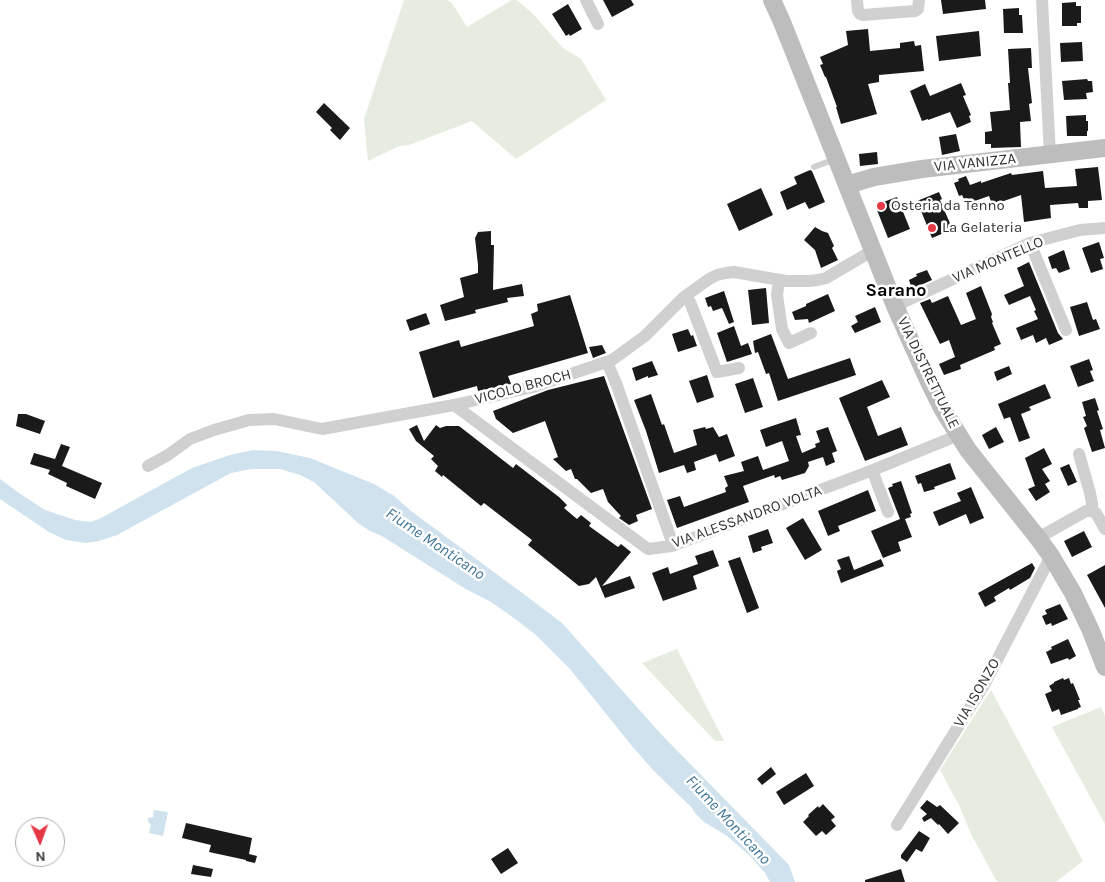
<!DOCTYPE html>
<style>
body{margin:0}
#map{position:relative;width:1105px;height:882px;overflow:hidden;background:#fff;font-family:Karla,sans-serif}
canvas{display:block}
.north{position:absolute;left:15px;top:817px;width:50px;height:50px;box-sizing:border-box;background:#fff;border:1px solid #adadad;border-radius:50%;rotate:178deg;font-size:14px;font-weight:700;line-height:20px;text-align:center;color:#333}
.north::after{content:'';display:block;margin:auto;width:18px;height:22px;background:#e63946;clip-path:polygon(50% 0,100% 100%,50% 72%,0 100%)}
</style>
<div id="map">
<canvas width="1105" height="882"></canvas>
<div class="north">N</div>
</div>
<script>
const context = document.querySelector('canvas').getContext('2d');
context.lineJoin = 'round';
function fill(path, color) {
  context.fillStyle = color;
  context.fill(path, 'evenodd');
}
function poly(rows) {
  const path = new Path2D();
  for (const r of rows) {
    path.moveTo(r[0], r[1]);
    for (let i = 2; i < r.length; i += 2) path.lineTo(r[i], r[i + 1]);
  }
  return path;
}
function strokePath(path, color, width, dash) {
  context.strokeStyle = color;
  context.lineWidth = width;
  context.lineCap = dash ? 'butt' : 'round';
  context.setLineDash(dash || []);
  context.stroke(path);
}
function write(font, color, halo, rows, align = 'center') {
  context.font = font + ' Karla,sans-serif';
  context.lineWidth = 5;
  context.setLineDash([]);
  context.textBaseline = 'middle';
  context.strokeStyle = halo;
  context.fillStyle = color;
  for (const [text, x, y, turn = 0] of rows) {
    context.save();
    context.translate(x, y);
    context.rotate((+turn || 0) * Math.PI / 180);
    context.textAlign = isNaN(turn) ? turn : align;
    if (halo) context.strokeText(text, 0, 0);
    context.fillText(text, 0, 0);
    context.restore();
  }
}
fill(poly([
 [404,0,447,0,452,3,467,27,512,0,517,0,533,14,563,48,581,59,606,100,516,159,472,121,409,145,399,146,368,161,364,119],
 [677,649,724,741,715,741,642,663],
 [991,690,1083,861,1056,882,997,882,971,834,959,805,940,770],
 [1101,707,1105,716,1105,824,1052,727]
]), '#e6ecdf');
fill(poly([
 [253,450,277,451,310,458,374,484,394,496,411,511,525,595,562,623,660,733,789,865,795,882,770,882,765,873,750,856,727,836,704,822,695,813,692,808,653,770,632,746,570,669,536,635,514,618,491,602,464,588,382,536,370,531,358,523,314,482,300,475,280,469,251,469,231,473,117,535,99,541,86,543,66,540,49,532,0,499,0,479,19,493,45,510,75,520,91,522,101,518,192,468,230,455],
 [154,810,168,812,163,836,149,833,151,825,148,822,148,818,153,817]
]), '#cfe2ee');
fill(poly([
 [603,0,631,0,634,5,612,17],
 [941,0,985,0,986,9,943,14],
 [1076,2,1076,6,1081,6,1081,23,1077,23,1077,26,1062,26,1062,3],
 [568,4,582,29,570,36,569,34,566,36,552,14],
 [1019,8,1019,15,1022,15,1023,33,1004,33,1003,9],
 [868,29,870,51,900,48,900,43,914,41,915,46,921,45,924,71,879,75,879,82,868,84,877,114,841,124,836,107,837,107,826,77,825,77,820,65,823,64,820,57,848,45,846,31],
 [979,31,981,56,939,61,936,36],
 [1082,42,1083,61,1061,62,1060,43],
 [1031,48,1032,68,1028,68,1032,103,1029,104,1031,121,1020,122,1021,147,991,148,991,144,985,144,985,132,992,131,990,112,1010,110,1008,83,1010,83,1008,49],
 [1087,79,1088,81,1092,81,1093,92,1086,93,1087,99,1064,100,1062,81],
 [961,83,966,95,963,96,971,115,969,116,971,122,957,128,950,112,928,120,928,119,922,121,910,91,925,84,930,96],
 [324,103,350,128,340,140,330,130,332,128,316,112],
 [1086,115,1086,121,1088,121,1088,131,1087,131,1087,136,1067,136,1066,116],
 [956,134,960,151,942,155,939,137],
 [877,152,878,164,860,166,859,154],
 [1098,167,1102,200,1088,201,1088,208,1079,208,1078,203,1050,205,1051,218,1024,222,1021,195,1001,202,1004,208,995,212,989,196,969,203,967,198,964,199,962,195,959,196,954,183,959,181,958,179,966,176,970,185,981,181,981,183,1011,173,1012,175,1043,171,1045,188,1077,186,1075,169],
 [810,170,812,171,825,202,809,209,805,202,787,210,780,192,797,184,794,177],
 [761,188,773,215,739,231,727,204],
 [939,192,942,199,940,200,952,228,943,231,944,233,932,238,917,201],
 [897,197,910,229,888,238,875,205],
 [815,227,822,231,828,233,834,246,832,248,838,260,821,268,815,250,804,240],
 [491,231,491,245,494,245,493,290,522,284,524,296,507,298,508,302,475,310,476,313,445,321,440,305,464,297,460,278,478,273,478,265,475,238,478,232],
 [1099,242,1104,258,1100,259,1103,269,1091,273,1082,248],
 [1064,250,1070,269,1059,273,1056,268,1052,269,1048,257],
 [1029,262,1058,333,1063,339,1049,345,1046,338,1036,343,1033,335,1021,340,1016,328,1038,319,1034,311,1036,310,1030,296,1009,305,1004,295,1024,286,1017,268],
 [927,270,932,280,912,289,909,280,917,276,916,274],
 [981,286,992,314,991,317,993,322,992,323,1001,344,994,347,995,350,960,365,961,369,944,375,939,364,955,357,949,340,940,344,920,303,930,299,932,303,948,296,961,325,976,319,966,293],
 [766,288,769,323,752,325,748,290],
 [724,291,734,322,729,324,722,308,713,311,711,306,708,307,705,298],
 [828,294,835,311,809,323,808,319,795,320,792,312,806,306,806,304],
 [570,295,588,353,508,376,511,384,478,391,477,386,433,398,419,352,459,340,461,347,534,326,531,314,538,311,537,304],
 [1087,302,1093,320,1096,319,1100,329,1079,336,1070,307],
 [875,307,881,322,855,333,851,326,858,322,855,316],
 [426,313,430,324,410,331,406,320],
 [734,326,741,346,748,343,752,354,727,362,717,333],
 [688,329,691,336,693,335,697,346,678,352,672,334],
 [771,334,788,379,850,358,856,375,778,401,769,373,766,374,758,352,755,353,753,341],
 [602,345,606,353,593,358,589,347],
 [1089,359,1093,370,1090,371,1094,381,1078,387,1070,366],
 [652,361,658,375,648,378,648,376,636,381,632,368],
 [1009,366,1012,374,997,381,994,372],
 [707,375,714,397,697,403,689,381],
 [604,376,652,509,636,515,638,521,629,525,619,518,621,516,608,502,603,489,591,493,577,479,575,479,571,469,566,471,553,459,558,457,545,421,513,433,496,419,493,411,548,390],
 [753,378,763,407,745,413,735,384],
 [882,380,890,397,867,407,878,436,901,427,908,445,865,461,839,398],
 [1045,384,1051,398,1029,407,1031,410,1021,414,1030,438,1019,442,1010,417,1004,419,998,404],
 [651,394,662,425,664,424,674,453,697,445,693,430,705,427,706,429,713,427,719,437,727,434,735,456,719,462,716,454,694,462,696,470,687,473,684,465,659,473,646,431,634,400],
 [1095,398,1099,410,1097,411,1103,429,1100,430,1105,448,1092,452,1084,428,1087,426,1083,417,1086,416,1082,402],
 [18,414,26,414,45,421,40,434,16,426],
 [796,418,801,435,796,436,802,453,816,447,815,444,820,442,816,431,828,427,837,451,832,453,835,462,826,466,823,457,808,462,809,466,805,473,782,480,780,476,775,478,774,475,743,486,749,502,677,528,667,500,680,496,684,507,726,492,725,488,728,486,724,476,744,471,741,462,758,456,763,470,789,461,782,441,766,447,760,430],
 [417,425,424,441,436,425,440,428,446,426,459,426,513,468,516,464,559,497,567,505,564,508,577,519,581,515,591,523,589,526,618,547,621,544,631,552,602,586,630,576,635,588,605,598,596,577,589,584,579,586,528,545,532,540,484,503,481,506,443,475,442,477,435,471,438,466,431,459,434,456,416,441,409,429],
 [996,427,1004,442,989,449,982,435],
 [61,444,70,447,62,466,102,483,95,499,66,486,67,483,48,474,50,470,30,464,34,453,55,459],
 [1044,448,1052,464,1042,469,1050,481,1045,484,1050,492,1036,501,1028,489,1035,486,1025,458],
 [950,463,956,479,934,487,935,489,924,492,921,483,918,484,915,476],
 [1069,464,1077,482,1068,486,1060,468],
 [901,481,912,513,910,514,911,517,905,519,912,537,898,542,901,551,883,558,871,531,900,519,888,488,893,486,892,484],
 [971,487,984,518,970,524,966,514,939,526,933,512,961,501,957,493],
 [868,490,876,511,838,526,840,531,828,536,818,511],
 [803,518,822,550,805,560,786,528],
 [768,529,773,543,761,547,762,550,753,553,748,536],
 [1084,531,1092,547,1072,557,1064,541],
 [713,550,719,566,693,576,697,589,663,601,652,573,668,567,670,574,698,564,695,556],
 [849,556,854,570,881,559,884,566,841,583,837,571,841,569,837,560],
 [740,557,759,608,747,613,728,561],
 [1032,563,1035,568,1030,578,1010,590,1009,588,994,597,996,601,985,607,978,593],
 [1105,565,1105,608,1087,575],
 [1060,604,1068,619,1052,626,1051,623,1046,625,1042,616,1047,614,1045,610],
 [1068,639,1076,656,1069,660,1068,658,1051,664,1046,652,1052,649,1051,647],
 [1063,678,1064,680,1069,678,1071,684,1073,683,1080,700,1078,700,1081,707,1078,708,1078,709,1061,715,1059,709,1052,712,1045,694,1052,691,1049,686,1054,683,1054,682],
 [771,767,776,774,762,785,757,779],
 [806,773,814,786,784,805,776,792],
 [927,800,937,807,940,805,959,823,948,834,939,824,938,825,931,818,924,822,922,818,927,814,920,808],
 [823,804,835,817,831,820,836,826,826,835,822,831,816,836,803,822,809,816,808,815,818,806,819,808],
 [186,823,252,838,249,854,257,856,255,863,246,861,246,860,209,852,211,845,182,838],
 [919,831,930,838,922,852,916,849,907,862,901,858,901,855],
 [508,848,518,863,501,874,491,859],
 [193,865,213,869,211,877,191,874],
 [901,869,905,882,865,882,865,880]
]), '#1a1a1a');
strokePath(poly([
 [814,167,835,159]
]), '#d0d0d0', 6);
strokePath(poly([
 [586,0,598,24],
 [857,0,858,11,860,14,863,15,915,11,918,9,919,0],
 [1042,0,1050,155],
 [1030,243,1066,330],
 [779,280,777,295,782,329,789,343,811,333],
 [684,297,690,302,717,372,739,368],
 [895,306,1030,243,1080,230,1105,228],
 [607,362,616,383,671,539,672,546],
 [454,405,648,549,672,546,873,470,949,439,957,434],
 [1079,454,1090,493,1092,503,1092,511],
 [148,466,168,455,190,439,214,430,249,420,274,419,322,429,454,405,533,387,612,360,645,336,684,297,709,279,717,275,726,273,734,272,786,281,810,281,818,280,826,278,872,251],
 [873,470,874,475,888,512],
 [1038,538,1086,511,1092,511,1096,513,1105,529],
 [897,825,984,685,1051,556]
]), '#d0d0d0', 12);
strokePath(poly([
 [772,0,782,22,895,306,930,384,943,410,968,450,1038,538,1051,556,1073,593,1091,631,1105,667],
 [847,185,874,177,922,169,1105,148]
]), '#bdbdbd', 18);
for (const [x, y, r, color] of [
 [881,206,5,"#e63946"],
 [932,228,5,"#e63946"]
]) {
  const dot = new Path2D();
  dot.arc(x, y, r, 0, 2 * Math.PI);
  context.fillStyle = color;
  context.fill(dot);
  strokePath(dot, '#fff', 2);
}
write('15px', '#333', '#fff', [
 ["VIA VANIZZA",975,163,-6],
 ["VIA MONTELLO",998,260,-23],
 ["VIA DISTRETTUALE",928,373,64],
 ["VICOLO BROCH",523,387,-15],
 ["VIA ALESSANDRO VOLTA",747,517,-20],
 ["VIA ISONZO",977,693,-60]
]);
write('15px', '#333', '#fff', [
 ["Osteria da Tenno",891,206],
 ["La Gelateria",942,228]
], 'left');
write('italic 16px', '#3f7597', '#fff', [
 ["Fiume Monticano",435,544,34],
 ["Fiume Monticano",728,820,47]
]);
write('bold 18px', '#000', '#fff', [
 ["Sarano",896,291]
]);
</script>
